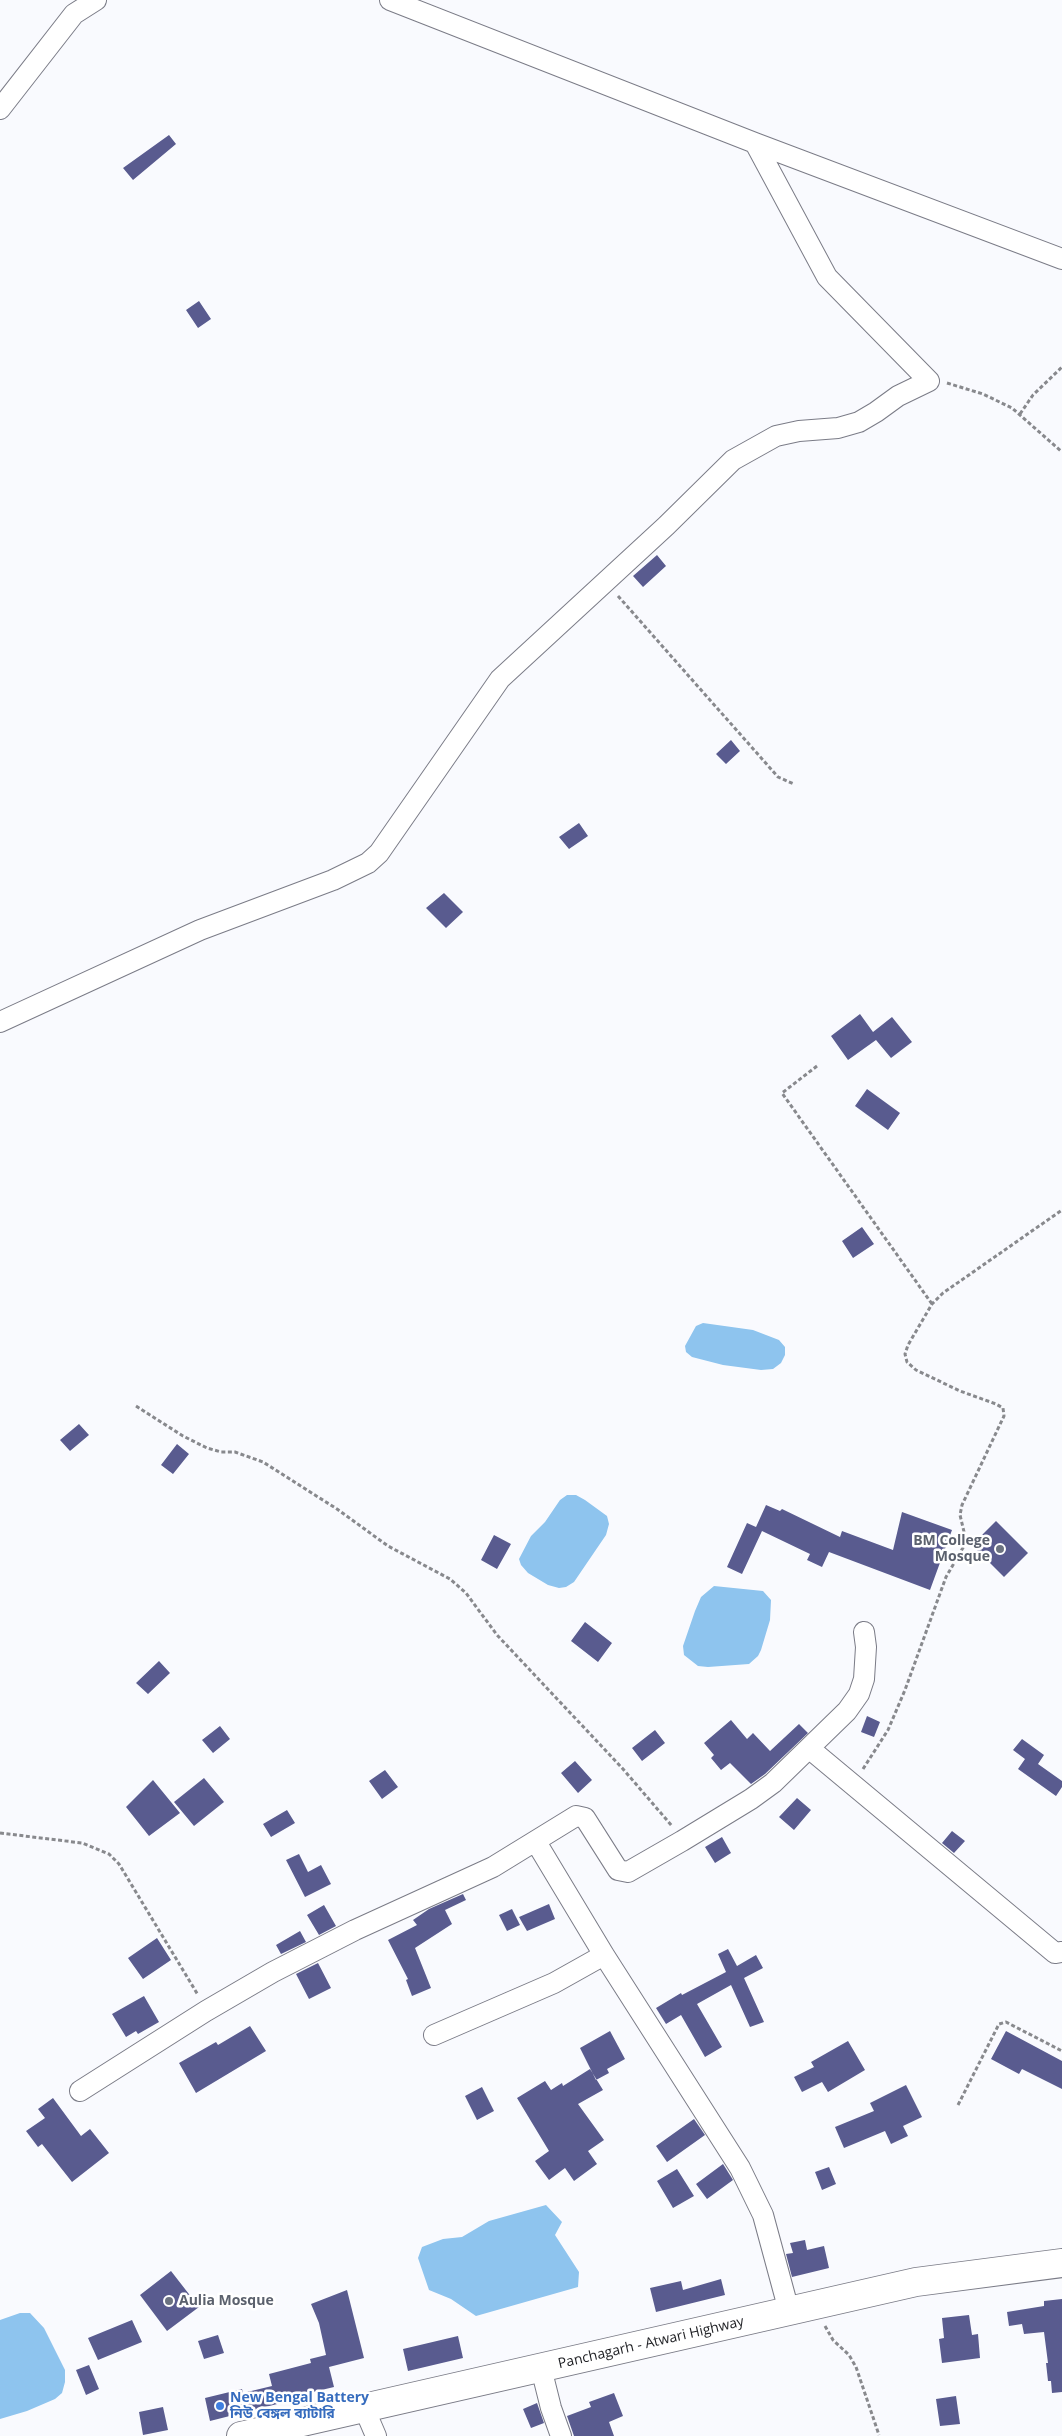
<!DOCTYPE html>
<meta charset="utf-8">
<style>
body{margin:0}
canvas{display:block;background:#f9fafe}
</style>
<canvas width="1062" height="2436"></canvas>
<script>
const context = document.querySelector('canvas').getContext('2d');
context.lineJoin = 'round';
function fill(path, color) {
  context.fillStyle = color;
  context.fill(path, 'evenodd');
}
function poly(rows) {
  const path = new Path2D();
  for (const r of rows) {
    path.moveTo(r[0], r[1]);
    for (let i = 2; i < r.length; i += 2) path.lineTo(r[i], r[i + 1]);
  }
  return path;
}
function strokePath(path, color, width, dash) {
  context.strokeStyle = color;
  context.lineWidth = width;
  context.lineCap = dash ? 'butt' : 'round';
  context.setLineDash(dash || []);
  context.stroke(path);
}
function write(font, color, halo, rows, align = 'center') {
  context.font = font + ' "Open Sans","Noto Sans Bengali",sans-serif';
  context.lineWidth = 5;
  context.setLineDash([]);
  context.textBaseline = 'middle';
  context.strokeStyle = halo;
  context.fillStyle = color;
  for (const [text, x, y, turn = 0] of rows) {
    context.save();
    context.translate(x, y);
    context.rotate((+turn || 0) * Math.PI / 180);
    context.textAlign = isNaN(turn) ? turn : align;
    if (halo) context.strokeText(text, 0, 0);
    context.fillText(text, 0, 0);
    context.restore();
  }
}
fill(poly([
 [703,1323,753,1330,779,1340,785,1347,785,1355,781,1363,773,1369,761,1370,723,1365,692,1357,686,1352,685,1346,696,1326],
 [567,1495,576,1495,585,1500,607,1516,609,1524,606,1535,574,1582,566,1587,559,1588,548,1585,528,1573,521,1565,519,1559,531,1536,545,1522,560,1500],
 [714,1586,763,1591,771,1600,770,1620,761,1650,758,1656,749,1664,708,1667,698,1666,684,1655,683,1646,695,1611,701,1597],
 [546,2205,562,2222,555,2235,579,2272,578,2287,476,2316,451,2299,429,2290,418,2258,422,2247,443,2239,462,2237,489,2221],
 [20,2313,30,2313,44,2328,65,2370,65,2382,62,2393,55,2399,27,2411,0,2419,0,2320]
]), '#8ec4ee');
fill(poly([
 [169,135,176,144,133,180,123,168],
 [199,301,211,319,198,328,186,310],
 [657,555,666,566,643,587,633,576],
 [731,740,740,751,726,764,716,754],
 [579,823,588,836,569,849,559,837],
 [444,893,463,912,446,928,426,908],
 [860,1014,873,1032,892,1017,912,1042,891,1058,876,1040,848,1060,831,1036],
 [867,1089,900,1113,888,1130,855,1106],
 [862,1227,874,1244,853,1258,842,1241],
 [79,1424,89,1435,70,1451,60,1440],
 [177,1444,189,1454,173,1474,161,1465],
 [766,1505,780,1511,782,1509,840,1537,842,1531,893,1550,902,1512,952,1530,930,1590,829,1552,822,1567,807,1560,810,1554,762,1531,742,1574,727,1567,747,1523,756,1527],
 [996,1521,1028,1553,1004,1577,972,1545],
 [494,1535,511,1544,497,1569,481,1560],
 [585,1622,612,1643,598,1662,571,1641],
 [159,1661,170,1673,148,1694,136,1683],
 [867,1716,880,1722,874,1737,861,1732],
 [731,1720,747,1739,753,1733,770,1751,799,1724,808,1733,765,1774,751,1784,730,1763,721,1770,711,1758,714,1755,704,1743],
 [220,1726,230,1739,213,1753,202,1740],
 [655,1730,665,1743,642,1761,632,1748],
 [1022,1739,1044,1755,1038,1764,1062,1781,1062,1787,1056,1796,1018,1769,1025,1759,1013,1750],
 [575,1761,592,1780,578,1793,561,1773],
 [385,1770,398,1787,382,1799,369,1781],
 [204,1778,224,1802,194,1826,174,1802],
 [153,1780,180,1813,149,1836,126,1807],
 [797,1798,811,1810,794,1830,779,1817],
 [287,1810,295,1823,271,1837,263,1824],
 [952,1831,965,1841,954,1853,942,1843],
 [722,1837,731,1853,715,1863,705,1847],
 [299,1854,308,1872,321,1865,331,1884,305,1897,286,1860],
 [463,1894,466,1900,445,1910,452,1924,415,1948,431,1988,412,1996,406,1980,408,1979,388,1940,417,1925,413,1920,429,1909],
 [549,1904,555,1919,527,1931,519,1917],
 [324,1905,336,1926,319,1935,307,1915],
 [512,1909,520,1925,507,1931,499,1915],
 [300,1931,306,1942,281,1954,276,1945],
 [157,1938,171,1960,143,1979,128,1958],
 [728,1949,737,1966,756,1955,763,1968,744,1978,764,2022,750,2027,731,1985,697,2004,722,2047,705,2057,681,2015,666,2024,656,2008,681,1993,682,1995,726,1972,718,1954],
 [318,1963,331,1988,309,1999,296,1974],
 [144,1996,159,2022,138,2034,136,2031,126,2037,112,2014],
 [250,2026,266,2051,196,2093,179,2063,216,2042,218,2045],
 [610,2031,625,2059,607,2069,609,2073,596,2080,580,2048],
 [1006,2031,1062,2061,1062,2089,1022,2069,1019,2074,991,2059],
 [848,2041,865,2070,828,2092,822,2082,802,2092,794,2077,814,2067,811,2062],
 [590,2069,603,2090,578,2104,604,2140,588,2151,597,2164,574,2181,565,2168,549,2180,535,2161,549,2151,517,2098,545,2081,551,2090,562,2083,563,2086],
 [906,2085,922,2117,903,2126,908,2136,891,2144,885,2131,844,2148,835,2127,874,2111,870,2103],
 [482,2087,494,2111,477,2120,465,2096],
 [53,2098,81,2136,90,2129,109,2153,72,2182,42,2144,38,2147,26,2131,45,2118,38,2109],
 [694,2119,705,2135,667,2162,656,2146],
 [723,2164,733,2180,707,2199,696,2184],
 [829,2167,836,2184,822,2190,815,2172],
 [677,2169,694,2196,673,2208,657,2181],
 [805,2240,807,2250,824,2246,829,2268,792,2277,786,2254,793,2253,790,2243],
 [171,2271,199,2307,167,2331,140,2295],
 [721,2279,725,2295,656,2312,650,2288,681,2281,683,2290],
 [347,2290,364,2358,329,2367,334,2387,292,2397,293,2400,210,2421,205,2398,242,2389,243,2393,272,2386,269,2374,311,2363,310,2359,326,2355,319,2323,311,2304],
 [1062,2299,1062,2392,1052,2393,1051,2381,1048,2381,1046,2363,1048,2363,1044,2332,1024,2334,1022,2324,1009,2326,1007,2312,1044,2306,1044,2301],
 [969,2315,972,2335,978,2334,980,2358,942,2363,939,2339,944,2338,942,2318],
 [132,2320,142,2342,98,2360,88,2338],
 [218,2335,224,2353,204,2359,198,2341],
 [458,2336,463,2358,408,2371,403,2349],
 [89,2365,99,2389,86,2395,76,2370],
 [614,2393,623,2416,609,2422,614,2436,574,2436,567,2416,591,2407,589,2402],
 [956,2396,960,2424,940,2426,936,2399],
 [537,2403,544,2423,531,2428,523,2409],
 [163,2407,168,2430,143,2435,139,2412]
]), '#595b8f');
const minor = poly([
 [390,0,755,143,1062,259],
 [0,109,74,14,96,0],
 [0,1022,200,930,333,880,368,863,379,853,500,679,666,526,733,460,776,436,799,431,838,428,859,422,876,412,898,396,929,381,827,277,755,143],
 [810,1749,1055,1953,1062,1952],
 [536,1842,604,1955,740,2168,763,2215,789,2311],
 [434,2035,554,1983,604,1955],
 [80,2091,206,2011,273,1972,355,1930,493,1867,576,1816,585,1818,618,1870,628,1872,682,1841,751,1799,773,1783,847,1711,859,1694,864,1679,866,1647,864,1632],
 [541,2368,551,2408,561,2436],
 [364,2408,376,2436]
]);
const secondary = poly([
 [241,2436,916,2282,1062,2263]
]);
strokePath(minor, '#7b7c87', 22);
strokePath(secondary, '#7b7c87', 30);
strokePath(poly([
 [947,383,983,394,1012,408,1062,452],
 [1020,414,1033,395,1062,367],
 [618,596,778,777,794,784],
 [817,1066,782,1093,932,1304],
 [136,1406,183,1436,207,1448,221,1452,235,1452,263,1462,337,1509,388,1546,450,1579,466,1593,497,1635,623,1769,672,1826],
 [863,1769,888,1730,905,1690,946,1577,964,1546,965,1536,960,1515,962,1505,1004,1416,1003,1408,996,1404,960,1391,916,1370,907,1362,905,1354,908,1345,932,1304,943,1293,1062,1210],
 [0,1833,82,1843,109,1854,119,1864,198,1995],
 [958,2105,999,2024,1006,2022,1062,2051],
 [825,2326,833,2340,849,2355,856,2367,879,2435]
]), '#88898d', 3, [4, 2.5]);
strokePath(minor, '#fff', 20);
strokePath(secondary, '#fff', 28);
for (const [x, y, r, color] of [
 [1000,1549,5,"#6b7280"],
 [169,2301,5,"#6b7280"],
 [220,2406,5,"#3f7fe0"]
]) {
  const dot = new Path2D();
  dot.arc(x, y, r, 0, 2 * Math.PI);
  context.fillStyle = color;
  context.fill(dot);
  strokePath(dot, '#fff', 2);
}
write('bold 14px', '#5b616d', '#fff', [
 ["BM College",990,1541],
 ["Mosque",990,1557],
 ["Aulia Mosque",179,2301,"left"]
], 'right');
write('14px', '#1d1e22', '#fff', [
 ["Panchagarh - Atwari Highway",651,2343,-13]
]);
write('bold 14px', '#366cbe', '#fff', [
 ["New Bengal Battery",230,2398],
 ["নিউ বেঙ্গল ব্যাটারি",230,2414]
], 'left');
</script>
